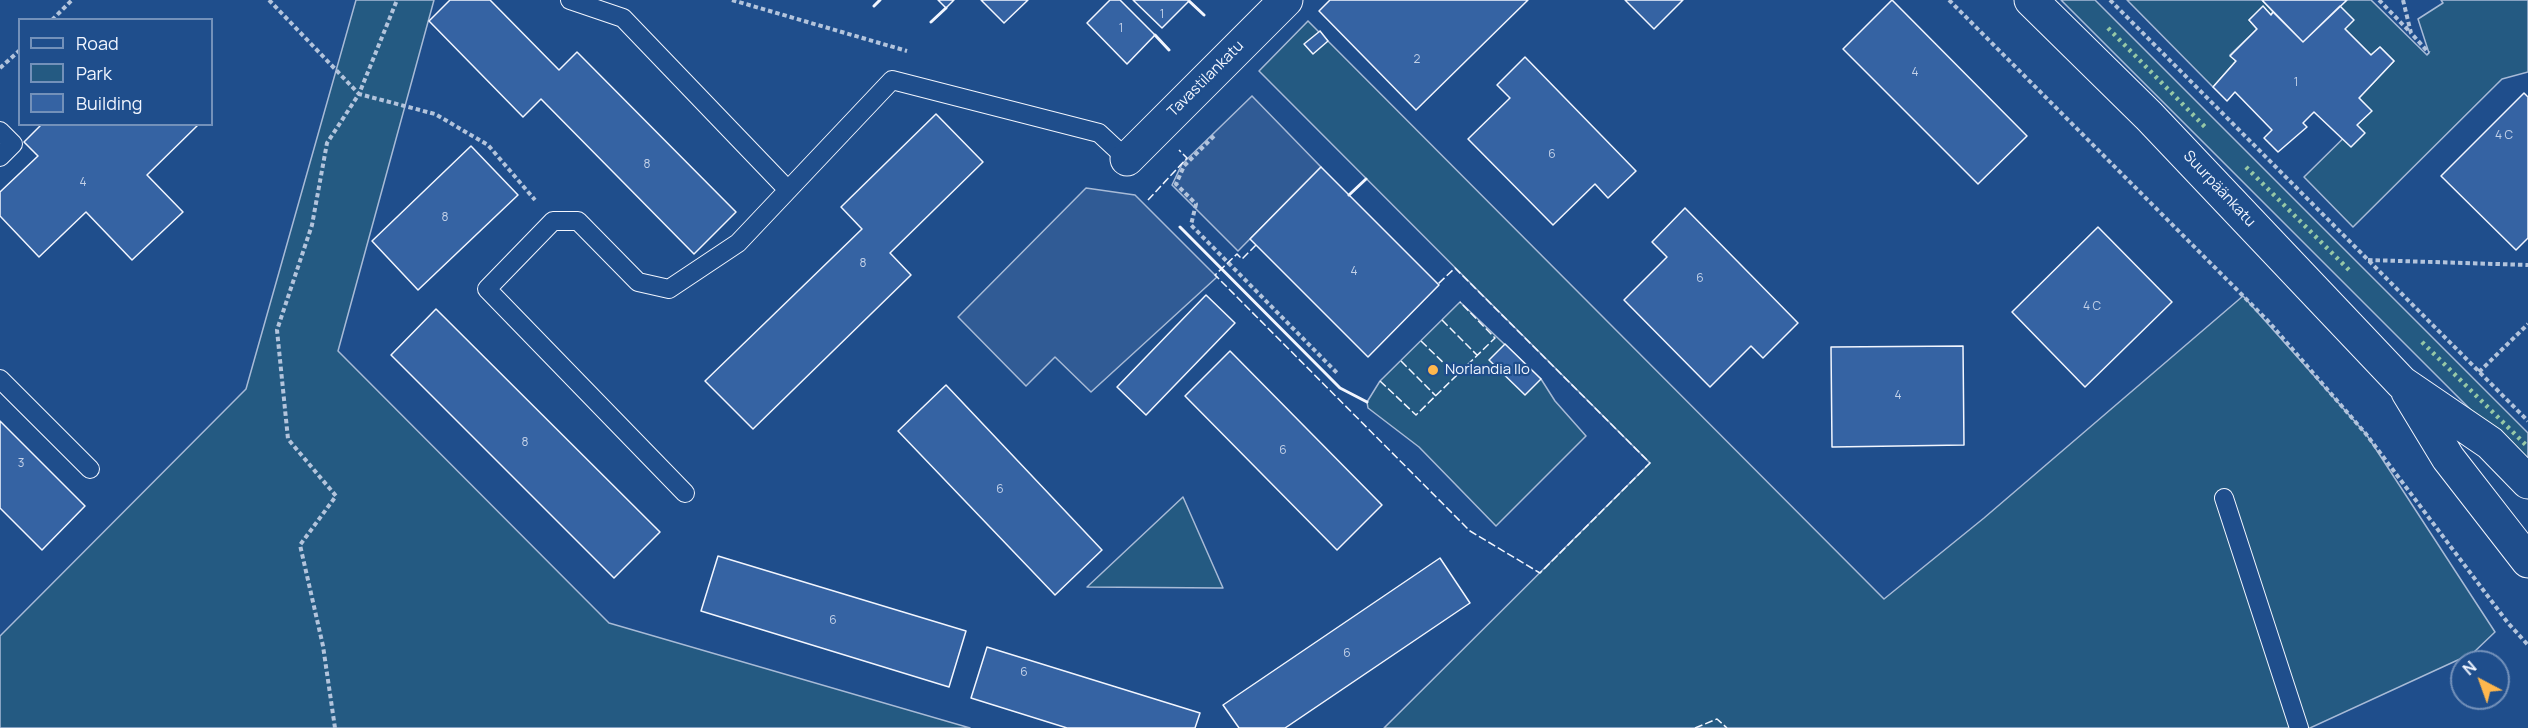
<!DOCTYPE html>
<meta charset="utf-8">
<style>
body{margin:0}
#map{position:relative;width:2528px;height:728px;overflow:hidden;background:#1f4e8c;font-family:Manrope,sans-serif}
canvas{display:block}
.legend{position:absolute;left:18px;top:18px;width:195px;height:108px;box-sizing:border-box;background:#1f4e8c;border:2px solid #7391ba;margin:0;padding:8px 10px;list-style:none;font-size:18px;color:#f2f6ff}
.legend li{display:flex;align-items:center;gap:12px;height:30px}
.legend b{width:30px;border:2px solid #7391ba}
.north{position:absolute;left:2450px;top:650px;width:60px;height:60px;box-sizing:border-box;background:#1f4e8c;border:2px solid #7391ba;border-radius:50%;rotate:319deg;font-size:16px;font-weight:700;line-height:24px;text-align:center;color:#f2f6ff}
.north::after{content:'';display:block;margin:auto;width:21px;height:27px;background:#ffb74d;clip-path:polygon(50% 0,100% 100%,50% 72%,0 100%)}
</style>
<div id="map">
<canvas width="2528" height="728"></canvas>
<ul class="legend">
<li><b style="height:8px;background:#1f4e8c"></b>Road</li>
<li><b style="height:16px;background:#245a82"></b>Park</li>
<li><b style="height:16px;background:#3563a3"></b>Building</li>
</ul>
<div class="north">N</div>
</div>
<script>
const context = document.querySelector('canvas').getContext('2d');
context.lineJoin = 'round';
function fill(path, color) {
  context.fillStyle = color;
  context.fill(path, 'evenodd');
}
function poly(rows) {
  const path = new Path2D();
  for (const r of rows) {
    path.moveTo(r[0], r[1]);
    for (let i = 2; i < r.length; i += 2) path.lineTo(r[i], r[i + 1]);
  }
  return path;
}
function strokePath(path, color, width, dash) {
  context.strokeStyle = color;
  context.lineWidth = width;
  context.lineCap = dash ? 'butt' : 'round';
  context.setLineDash(dash || []);
  context.stroke(path);
}
function write(font, color, halo, rows, align = 'center') {
  context.font = font + ' Manrope,sans-serif';
  context.lineWidth = 4.5;
  context.setLineDash([]);
  context.textBaseline = 'middle';
  context.strokeStyle = halo;
  context.fillStyle = color;
  for (const [text, x, y, turn = 0] of rows) {
    context.save();
    context.translate(x, y);
    context.rotate((+turn || 0) * Math.PI / 180);
    context.textAlign = isNaN(turn) ? turn : align;
    if (halo) context.strokeText(text, 0, 0);
    context.fillText(text, 0, 0);
    context.restore();
  }
}
const green = poly([
 [356,0,434,0,338,351,609,623,970,728,0,728,0,636,246,389,356,0],
 [2061,0,2095,0,2528,433,2528,467,2061,0],
 [2127,0,2262,0,2273,12,2271,15,2263,7,2249,20,2257,29,2230,55,2236,61,2213,87,2127,0],
 [2347,0,2371,0,2427,55,2429,53,2418,19,2443,3,2441,0,2528,0,2528,72,2502,79,2353,227,2304,177,2371,111,2359,98,2394,61,2380,47,2371,55,2345,29,2340,6,2347,0],
 [1308,21,1884,599,1984,518,2243,296,2366,434,2495,632,2473,653,2310,728,1384,728,1650,463,1259,71,1308,21],
 [1460,302,1541,379,1555,401,1586,436,1496,526,1419,447,1368,408,1367,402,1380,381,1460,302],
 [1183,497,1223,588,1087,587,1183,497]
]);
fill(green, '#245a82');
strokePath(green, '#a8bbd7', 1.5);
const parking = poly([
 [1252,96,1321,167,1238,251,1172,185,1182,164,1252,96],
 [1086,188,1135,195,1217,277,1091,392,1055,357,1026,386,958,317,1086,188]
]);
fill(parking, '#305b95');
strokePath(parking, '#a8bbd7', 1.5);
const building = poly([
 [450,0,490,0,559,70,577,52,736,212,694,254,541,99,523,117,429,21,450,0],
 [938,0,954,0,946,8,938,0],
 [981,0,1028,0,1004,23,981,0],
 [1110,0,1120,0,1155,35,1127,64,1087,23,1110,0],
 [1133,0,1189,0,1189,1,1162,28,1133,0],
 [1330,0,1528,0,1416,110,1319,11,1330,0],
 [1625,0,1683,0,1654,29,1625,0],
 [1892,0,2027,136,1978,184,1843,49,1892,0],
 [2262,0,2347,0,2303,42,2262,0],
 [2263,6,2271,15,2273,12,2303,42,2340,6,2354,20,2345,29,2371,55,2380,47,2394,61,2359,98,2372,111,2357,125,2365,133,2351,147,2314,112,2303,123,2307,127,2278,152,2264,138,2272,130,2235,92,2227,101,2213,87,2236,61,2230,56,2257,29,2249,20,2263,6],
 [1320,31,1328,41,1313,54,1304,44,1320,31],
 [1525,57,1636,171,1608,198,1595,184,1553,225,1468,139,1510,98,1497,85,1525,57],
 [2524,93,2528,97,2528,238,2516,250,2441,176,2524,93],
 [936,114,983,162,890,253,911,275,753,429,705,381,862,229,841,207,936,114],
 [42,124,199,124,147,175,183,212,132,260,86,212,39,257,0,216,0,192,38,156,24,142,42,124],
 [471,146,518,195,418,290,372,241,471,146],
 [1321,167,1439,285,1368,357,1250,239,1321,167],
 [1685,208,1798,323,1763,358,1751,346,1710,387,1624,300,1667,257,1652,242,1685,208],
 [2098,227,2172,302,2085,387,2012,312,2098,227],
 [1206,295,1235,323,1146,415,1117,387,1206,295],
 [436,309,660,532,614,578,391,355,436,309],
 [1505,344,1541,379,1525,395,1489,360,1505,344],
 [1963,346,1964,445,1832,447,1831,347,1963,346],
 [1230,351,1382,505,1337,550,1185,396,1230,351],
 [946,385,1102,550,1055,595,898,431,946,385],
 [0,421,85,506,42,550,0,508,0,421],
 [718,556,966,631,949,687,701,611,718,556],
 [1440,558,1470,603,1285,728,1239,728,1223,705,1440,558],
 [987,647,1200,713,1195,728,1067,728,971,698,987,647]
]);
fill(building, '#3563a3');
strokePath(building, '#f2f6ff', 1.5);
const service = poly([
 [570,0,623,18,788,190],
 [0,131,13,144,0,157],
 [0,379,90,469],
 [685,493,487,289,553,221,578,221,638,282,669,289,738,243,892,80,1099,133,1127,159],
 [2224,498,2299,728]
]);
const minor = poly([
 [1127,159,1286,0]
]);
const tertiary = poly([
 [2031,0,2149,116,2402,383,2490,443,2528,482],
 [2408,392,2448,458,2528,561]
]);
strokePath(service, '#f2f6ff', 20);
strokePath(minor, '#f2f6ff', 35);
strokePath(tertiary, '#f2f6ff', 35);
strokePath(poly([
 [269,0,359,94,397,0],
 [732,0,907,51],
 [1949,0,2268,321,2366,434,2508,623,2528,645],
 [2110,0,2528,421],
 [2379,0,2410,32],
 [2403,0,2411,33,2429,53],
 [52,20,72,0],
 [0,68,20,50],
 [1214,136,1184,166,1176,184,1196,204,1191,225,1338,374],
 [2368,260,2528,265],
 [2479,372,2528,324],
 [335,728,323,646,300,545,336,496,288,439,277,330,312,225,327,143,359,94,435,114,488,145,535,200]
]), '#b3c4dc', 4, [4.5, 3]);
strokePath(service, '#1f4e8c', 18);
strokePath(minor, '#1f4e8c', 33);
strokePath(tertiary, '#1f4e8c', 33);
strokePath(poly([
 [2108,28,2207,129],
 [2246,167,2349,270],
 [2422,342,2528,447]
]), '#97c8a6', 4.5, [3, 4.5]);
strokePath(poly([
 [1148,200,1187,158,1179,150],
 [1256,245,1242,259,1237,254,1215,275,1470,531,1540,573,1650,463,1455,268,1438,284],
 [1442,320,1477,355],
 [1421,341,1457,376],
 [1401,361,1436,396],
 [1380,381,1416,415,1495,338,1460,302],
 [1695,728,1717,719,1727,728]
]), '#f2f6ff', 1.5, [8, 3]);
strokePath(poly([
 [1189,1,1204,15],
 [874,6,880,0],
 [931,22,946,8],
 [1155,35,1169,50],
 [1349,195,1366,179],
 [1180,227,1340,388,1367,402]
]), '#f2f6ff', 3);
for (const [x, y, r, color] of [
 [1433,370,6,"#ffb74d"]
]) {
  const dot = new Path2D();
  dot.arc(x, y, r, 0, 2 * Math.PI);
  context.fillStyle = color;
  context.fill(dot);
  strokePath(dot, '#1f4e8c', 2);
}
write('12px', '#c3d1e8', null, [
 ["1",1162,15],
 ["1",1121,29],
 ["2",1417,60],
 ["4",1915,73],
 ["1",2296,83],
 ["4 C",2504,136],
 ["6",1552,155],
 ["8",647,165],
 ["4",83,183],
 ["8",445,218],
 ["8",863,264],
 ["4",1354,272],
 ["6",1700,279],
 ["4 C",2092,307],
 ["4",1898,396],
 ["8",525,443],
 ["6",1283,451],
 ["3",21,464],
 ["6",1000,490],
 ["6",833,621],
 ["6",1347,654],
 ["6",1024,673]
]);
write('15px', '#f2f6ff', '#1f4e8c', [
 ["Tavastilankatu",1206,79,-45],
 ["Suurpäänkatu",2219,189,47]
]);
write('15px', '#f2f6ff', '#1f4e8c', [
 ["Norlandia Ilo",1445,370]
], 'left');
</script>
